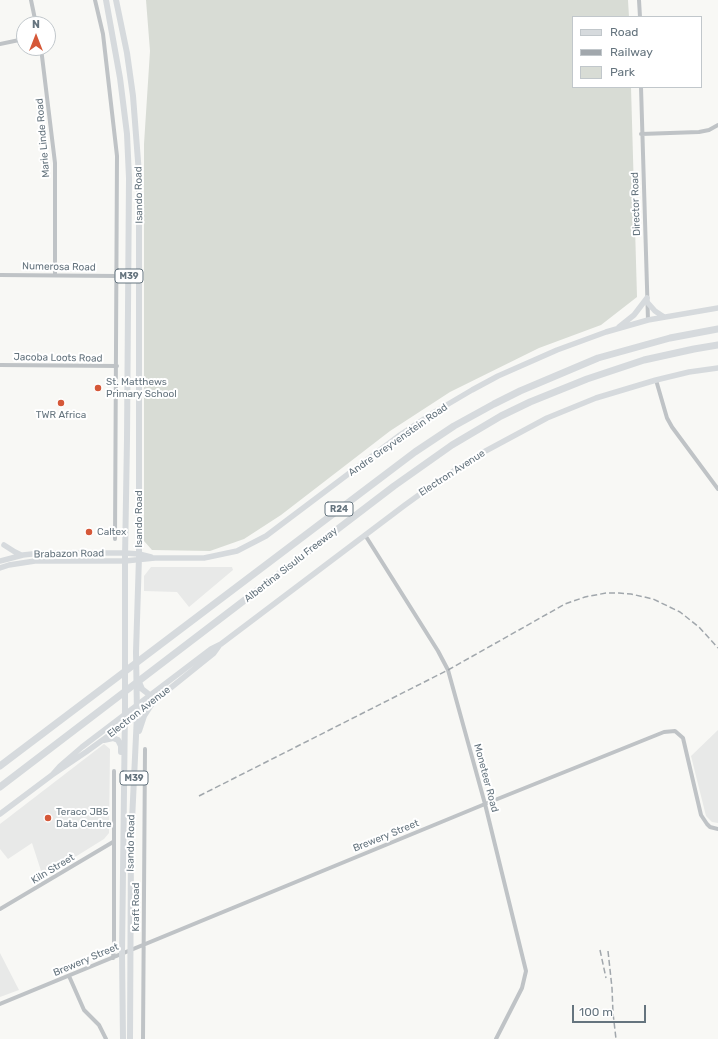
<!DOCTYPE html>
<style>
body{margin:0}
#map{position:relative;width:718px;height:1039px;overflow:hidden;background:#f8f8f5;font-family:Rubik,sans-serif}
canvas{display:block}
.legend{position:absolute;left:572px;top:16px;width:130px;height:72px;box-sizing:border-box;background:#fff;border:1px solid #c1c7cb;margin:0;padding:5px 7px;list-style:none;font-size:12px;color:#65747e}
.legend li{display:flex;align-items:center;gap:8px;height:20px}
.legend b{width:20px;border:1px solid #c1c7cb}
.north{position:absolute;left:16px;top:16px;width:40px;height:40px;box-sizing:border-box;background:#fff;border:1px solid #c1c7cb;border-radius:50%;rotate:0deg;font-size:11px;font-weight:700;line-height:16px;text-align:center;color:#65747e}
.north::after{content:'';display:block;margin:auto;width:14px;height:18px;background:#d55838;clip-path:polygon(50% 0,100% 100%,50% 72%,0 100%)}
.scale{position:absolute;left:572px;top:1005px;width:74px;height:18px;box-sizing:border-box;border:2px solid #65747e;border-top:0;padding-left:5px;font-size:12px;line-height:14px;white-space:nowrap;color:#65747e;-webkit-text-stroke:3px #fff;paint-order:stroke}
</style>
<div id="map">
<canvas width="718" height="1039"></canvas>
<ul class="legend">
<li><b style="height:5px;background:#d6dadd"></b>Road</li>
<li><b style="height:5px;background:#a1a7ac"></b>Railway</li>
<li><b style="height:11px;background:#d8dcd5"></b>Park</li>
</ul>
<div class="north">N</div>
<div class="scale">100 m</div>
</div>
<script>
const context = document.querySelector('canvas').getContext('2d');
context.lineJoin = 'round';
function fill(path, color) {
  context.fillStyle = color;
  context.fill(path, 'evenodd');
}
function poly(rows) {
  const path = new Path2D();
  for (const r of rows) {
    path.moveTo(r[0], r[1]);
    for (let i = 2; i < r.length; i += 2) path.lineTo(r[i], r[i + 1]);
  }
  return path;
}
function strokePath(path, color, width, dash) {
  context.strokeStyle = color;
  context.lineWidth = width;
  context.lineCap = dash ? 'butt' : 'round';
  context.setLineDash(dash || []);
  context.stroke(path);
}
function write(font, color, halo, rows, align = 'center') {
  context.font = font + ' Rubik,sans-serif';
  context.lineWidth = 4;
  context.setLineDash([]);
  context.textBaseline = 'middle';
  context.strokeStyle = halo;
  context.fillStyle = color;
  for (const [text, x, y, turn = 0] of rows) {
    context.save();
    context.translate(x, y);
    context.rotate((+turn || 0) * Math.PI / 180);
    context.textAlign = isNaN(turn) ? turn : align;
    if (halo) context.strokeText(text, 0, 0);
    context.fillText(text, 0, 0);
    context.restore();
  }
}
fill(poly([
 [151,567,232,567,233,570,189,607,177,592,144,591,144,576],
 [718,730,718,823,712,822,706,816,691,756],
 [104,744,110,749,109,833,104,839,43,877,32,843,8,859,0,849,0,824],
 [0,953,19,990,0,997]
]), '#e8e9e8');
fill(poly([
 [146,0,628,0,629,17,573,17,573,87,631,87,637,297,601,325,539,348,450,392,390,431,281,515,244,539,210,551,152,550,144,541,144,144,150,51]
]), '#d8dcd5');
strokePath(poly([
 [31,0,36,24],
 [95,0,103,34,117,156,115,539],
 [639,0,640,17],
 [0,44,24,39],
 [41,48,55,163,55,275],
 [641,87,648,320],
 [641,134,699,132,709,130,718,125],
 [0,275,117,276],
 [0,365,117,366],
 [656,380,667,418,672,427,718,489],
 [365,535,438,651,448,670,485,804,526,971,522,988,496,1039],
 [0,909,113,842],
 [113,958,114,946,114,771],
 [69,976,84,1010,99,1025,106,1039],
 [0,1004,485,804,664,732,675,731,683,738,701,815,707,824,710,827,718,829],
 [143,1039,145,749]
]), '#bfc3c6', 4);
strokePath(poly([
 [647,302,655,311,664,317],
 [619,327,634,315,647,298],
 [4,545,15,552,21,555],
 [0,561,23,555,41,553,125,553,139,554,151,557],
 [0,568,9,565,35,561,125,561,155,558,204,558,237,551,266,536,400,435,433,413,472,390,498,376,557,350,606,332,648,320,718,308],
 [52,775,60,766,82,747,211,649,221,644,405,505,441,479,480,454,547,418,596,398,656,380,689,372,718,368],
 [0,814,52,775,86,752,137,715,214,653,219,646]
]), '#d6dadd', 5.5);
strokePath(poly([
 [106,0,120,78,127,134,129,178,127,439,125,558,125,709,122,954,123,1039],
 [116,0,127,53,133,96,139,174,139,557,136,652,137,715,131,842,130,1039],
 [138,680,142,689,151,696],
 [139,731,144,716,153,702],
 [104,740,113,738,118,740,121,746,121,752]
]), '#d6dadd', 6);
strokePath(poly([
 [0,766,415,452,454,426,494,404,520,391,598,358,670,338,718,329],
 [0,787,394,486,452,445,501,416,530,402,587,379,644,360,694,349,718,345]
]), '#d6dadd', 7);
strokePath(poly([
 [199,796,448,670,565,604,585,597,606,593,619,593,631,594,653,599,680,612,699,627,718,648],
 [600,950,606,978],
 [608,951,612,988,613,1013,616,1039]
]), '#a1a7ac', 1.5, [6, 3]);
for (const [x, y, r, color] of [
 [98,388,4,"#d55838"],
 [61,403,4,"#d55838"],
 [89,532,4,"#d55838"],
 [48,818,4,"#d55838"]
]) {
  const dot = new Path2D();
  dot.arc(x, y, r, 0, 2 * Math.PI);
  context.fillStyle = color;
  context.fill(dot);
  strokePath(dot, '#fff', 1.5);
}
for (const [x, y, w] of [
 [129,276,28],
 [339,509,28],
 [134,778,28]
]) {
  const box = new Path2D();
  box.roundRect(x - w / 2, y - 7, w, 14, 3);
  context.fillStyle = '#fff';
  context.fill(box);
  strokePath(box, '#65747e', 1);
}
write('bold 9px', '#65747e', null, [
 ["M39",129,276],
 ["R24",339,509],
 ["M39",134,778]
]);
write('10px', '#65747e', '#fff', [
 ["Marie Linde Road",43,138,-95],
 ["Isando Road",139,195,-91],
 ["Director Road",636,204,-92],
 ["Numerosa Road",59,267,1],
 ["Jacoba Loots Road",58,358,1],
 ["Andre Greyvenstein Road",398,440,-35],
 ["Electron Avenue",452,473,-33],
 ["Isando Road",139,519,-90],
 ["Brabazon Road",69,554,-1],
 ["Albertina Sisulu Freeway",291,565,-38],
 ["Electron Avenue",139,712,-38],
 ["Moneteer Road",486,778,75],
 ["Brewery Street",386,836,-22],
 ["Isando Road",131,843,-89],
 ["Kiln Street",53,869,-31],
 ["Kraft Road",136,907,-90],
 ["Brewery Street",86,960,-23]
]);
write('10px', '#65747e', '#fff', [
 ["St. Matthews",106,382],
 ["Primary School",106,394],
 ["TWR Africa",61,415,"center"],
 ["Caltex",97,532],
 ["Teraco JB5",56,812],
 ["Data Centre",56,824]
], 'left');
</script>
